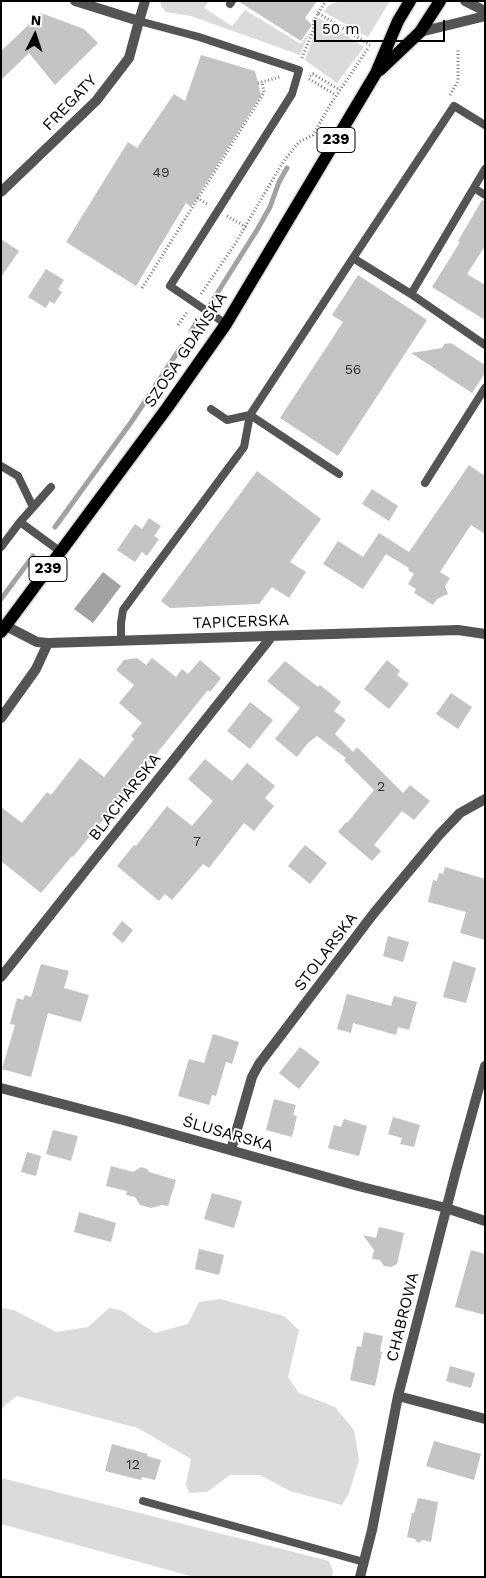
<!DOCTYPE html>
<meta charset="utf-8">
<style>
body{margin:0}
#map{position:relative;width:486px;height:1578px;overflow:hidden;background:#fff;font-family:"Work Sans",sans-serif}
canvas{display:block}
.frame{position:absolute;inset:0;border:2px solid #000;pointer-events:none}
.north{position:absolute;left:10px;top:10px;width:50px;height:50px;-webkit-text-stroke:4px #fff;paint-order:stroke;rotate:4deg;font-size:14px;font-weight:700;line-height:20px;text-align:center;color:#000}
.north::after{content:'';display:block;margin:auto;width:18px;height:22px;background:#000;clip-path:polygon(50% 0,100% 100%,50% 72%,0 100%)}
.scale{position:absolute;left:314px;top:20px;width:131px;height:22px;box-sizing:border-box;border:2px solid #000;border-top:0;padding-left:6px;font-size:15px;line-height:18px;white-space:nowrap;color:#000;-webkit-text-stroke:4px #fff;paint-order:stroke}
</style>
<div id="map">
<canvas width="486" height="1578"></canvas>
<div class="frame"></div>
<div class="north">N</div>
<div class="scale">50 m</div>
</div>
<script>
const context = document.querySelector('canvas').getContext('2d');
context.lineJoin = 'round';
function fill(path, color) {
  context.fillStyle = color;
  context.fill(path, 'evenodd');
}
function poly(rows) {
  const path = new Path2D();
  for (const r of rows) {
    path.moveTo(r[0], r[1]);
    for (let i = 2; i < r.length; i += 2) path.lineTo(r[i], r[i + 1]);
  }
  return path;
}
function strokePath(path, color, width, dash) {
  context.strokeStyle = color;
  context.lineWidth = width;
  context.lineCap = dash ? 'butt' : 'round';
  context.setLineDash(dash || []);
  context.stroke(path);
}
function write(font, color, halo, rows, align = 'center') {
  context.font = font + ' "Work Sans",sans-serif';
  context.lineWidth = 4;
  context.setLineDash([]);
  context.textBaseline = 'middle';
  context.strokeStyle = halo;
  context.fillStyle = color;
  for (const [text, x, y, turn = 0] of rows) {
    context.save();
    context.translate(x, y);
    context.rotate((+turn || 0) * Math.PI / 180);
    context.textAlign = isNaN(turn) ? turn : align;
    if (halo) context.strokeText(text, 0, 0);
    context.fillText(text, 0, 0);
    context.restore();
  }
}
fill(poly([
 [161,1,209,1,204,8,232,26,245,10,301,44,310,31,300,55,191,16,166,12,161,6],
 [340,1,390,1,368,37,324,12,329,5],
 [319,18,364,47,337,83,305,60,316,29,315,21],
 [220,1299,284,1316,299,1330,288,1377,299,1393,335,1407,354,1430,359,1460,349,1493,342,1505,290,1491,260,1475,230,1475,207,1492,189,1493,186,1484,191,1459,138,1428,17,1396,5,1405,1,1411,1,1308,14,1310,56,1332,88,1327,109,1308,121,1310,155,1333,188,1324,199,1302],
 [1,1478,329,1561,333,1572,332,1577,194,1577,1,1524]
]), '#dbdbdb');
fill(poly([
 [103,572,121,586,93,623,74,609]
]), '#a2a2a2');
strokePath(poly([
 [211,303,257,230,270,207,279,182,287,168],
 [191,331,198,320],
 [55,527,132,421,181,347],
 [1,599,33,556]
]), '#a2a2a2', 5);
fill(poly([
 [238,1,317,1,305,18,312,25,301,41],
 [41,13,84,29,98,43,55,85,29,53,1,80,1,51],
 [201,55,255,71,261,95,191,207,186,203,136,286,66,242,128,142,137,148,174,94,185,101],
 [482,200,485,201,485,246,467,274,485,285,485,320,432,287,460,242,458,241],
 [1,239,19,251,1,277],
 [46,269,64,280,58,289,62,292,54,304,50,301,46,308,28,297],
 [358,275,427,320,338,456,280,418,343,322,332,315],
 [451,343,485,365,485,373,472,393,411,353,442,348,444,344],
 [469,465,485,476,485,534,471,525,440,572,450,578,445,586,448,594,437,599,433,605,414,593,416,589,408,584,414,574,408,570,409,568,386,554,363,589,323,564,338,541,363,557,379,533,409,552],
 [257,471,321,519,290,562,306,572,289,598,272,587,259,604,170,608,161,601],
 [372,489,398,506,389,521,362,504],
 [149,518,161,526,154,536,159,539,147,556,142,552,135,562,117,550,135,524,142,529],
 [137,658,146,665,152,658,176,677,182,669,188,674,200,660,221,678,210,692,208,690,73,857,72,856,41,893,1,861,1,807,22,823,47,792,51,795,80,758,104,777,134,739,131,736,142,723,119,703,134,685,116,670,124,660],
 [387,660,400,671,397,675,409,684,389,709,364,689],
 [285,661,318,687,320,685,341,702,334,711,346,720,335,734,353,752,357,747,403,793,410,785,430,801,414,820,402,811,374,845,381,851,372,861,338,832,346,822,347,823,374,790,344,760,346,758,317,736,308,743,297,757,275,739,300,708,267,681],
 [451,693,472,707,458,729,436,714],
 [250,702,273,720,250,749,227,731],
 [205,759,232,781,247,763,275,786,265,798,274,806,254,831,244,823,209,868,203,864,172,900,165,894,159,901,117,866,134,845,136,846,167,806,192,826,213,801,188,779],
 [305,845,327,863,310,884,288,866],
 [445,867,485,879,485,940,460,933,466,912,428,902,433,880,437,881,439,873,443,874],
 [122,921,133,930,123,943,112,934],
 [388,936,409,942,403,962,383,956],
 [453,961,476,968,466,1003,443,997],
 [41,964,69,971,64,988,89,995,81,1022,48,1013,31,1077,2,1069,15,1025,10,1024,17,998,23,1000,25,995,31,997],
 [347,994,391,1006,394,996,417,1002,409,1030,398,1027,396,1035,353,1023,351,1033,337,1029],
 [213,1034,239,1042,232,1064,226,1062,216,1096,212,1095,209,1105,178,1096,189,1059,204,1063],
 [300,1047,320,1062,299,1089,279,1073],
 [274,1099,296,1105,293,1115,297,1116,292,1137,266,1130],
 [393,1117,420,1125,414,1147,400,1144,402,1138,388,1134],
 [344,1119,367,1126,359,1156,328,1148,334,1125,341,1127],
 [53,1130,78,1136,71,1161,46,1154],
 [27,1152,41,1156,36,1176,21,1172],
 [111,1166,133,1172,141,1167,147,1169,149,1172,176,1180,168,1206,162,1205,151,1208,140,1205,135,1197,126,1195,127,1191,106,1186],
 [212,1193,242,1201,234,1228,204,1219],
 [79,1212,116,1223,111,1242,74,1232],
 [379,1227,404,1233,397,1264,391,1267,384,1266,380,1260,372,1259,374,1250,363,1235,376,1238],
 [199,1249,224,1255,219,1275,195,1269],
 [471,1250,485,1254,485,1315,455,1307],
 [364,1332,383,1336,380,1351,382,1352,375,1386,350,1380,357,1346,361,1347],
 [450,1366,475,1373,471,1388,446,1381],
 [434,1441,481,1454,474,1480,426,1466],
 [112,1444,148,1454,147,1456,161,1460,155,1480,142,1477,141,1480,105,1471],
 [418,1498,438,1502,431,1542,423,1540,418,1543,415,1539,407,1537,412,1513,414,1513]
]), '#c4c4c4');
const primary = poly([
 [380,70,420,32,440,1],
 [1,632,167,408,226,324,376,73,398,21,410,1]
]);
strokePath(primary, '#dbdbdb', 15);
strokePath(poly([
 [318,13,326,1],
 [302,58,313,31,314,21,318,13,370,45],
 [310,76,313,74,340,90],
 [309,79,336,95],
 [258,83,280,77],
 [450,95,458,81,458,48],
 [197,198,209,205],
 [227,216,246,227],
 [142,288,260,99,264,92,262,82],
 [201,294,235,244,283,162,299,142,313,135,330,105,369,47],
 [178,325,188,311]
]), '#767676', 3, [1, 2.5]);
strokePath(poly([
 [230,4,232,1],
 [139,21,199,37,299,70,292,94,170,286,226,324],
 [474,188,485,195],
 [353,258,454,106,485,125],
 [411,294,485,169],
 [211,409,227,420,250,415,339,474],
 [1,466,18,476,33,507],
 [425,483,485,388],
 [20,522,51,487],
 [1,547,20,522,61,552],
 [121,640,121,623,123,610,244,447,250,415,353,258,411,294,485,345],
 [143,1501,364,1562]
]), '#545454', 8);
strokePath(poly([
 [75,1,139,21,145,1],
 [1,192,96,101,129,58,139,21],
 [6,626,37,642,48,643,458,630,485,634],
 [1,718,36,669,48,643],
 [1,977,272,636],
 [1,1088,123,1120,358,1186,446,1208,485,1221],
 [231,1150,252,1077,259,1064,374,913,439,835,460,813,485,799],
 [398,1396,485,1419],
 [360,1577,372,1530,398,1396,456,1171,485,1066]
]), '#545454', 10);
strokePath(poly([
 [465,1,485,11],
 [420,32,485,16]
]), '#545454', 10);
strokePath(primary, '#000', 12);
write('14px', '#313131', null, [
 ["49",161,173],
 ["56",353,370],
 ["2",381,787],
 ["7",197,842],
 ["12",133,1465]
]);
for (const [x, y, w] of [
 [336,140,38],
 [48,569,38]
]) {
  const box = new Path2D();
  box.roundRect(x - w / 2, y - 12.5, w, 25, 4);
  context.fillStyle = '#fff';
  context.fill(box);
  strokePath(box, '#000', 1);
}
write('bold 15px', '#000', null, [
 ["239",336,140],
 ["239",48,569]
]);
write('16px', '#000', '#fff', [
 ["FREGATY",70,103,-46],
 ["SZOSA GDAŃSKA",186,350,-56],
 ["TAPICERSKA",241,622,-2],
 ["BLACHARSKA",125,797,-52],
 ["STOLARSKA",326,952,-53],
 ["ŚLUSARSKA",228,1134,16],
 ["CHABROWA",403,1317,-76]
]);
</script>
